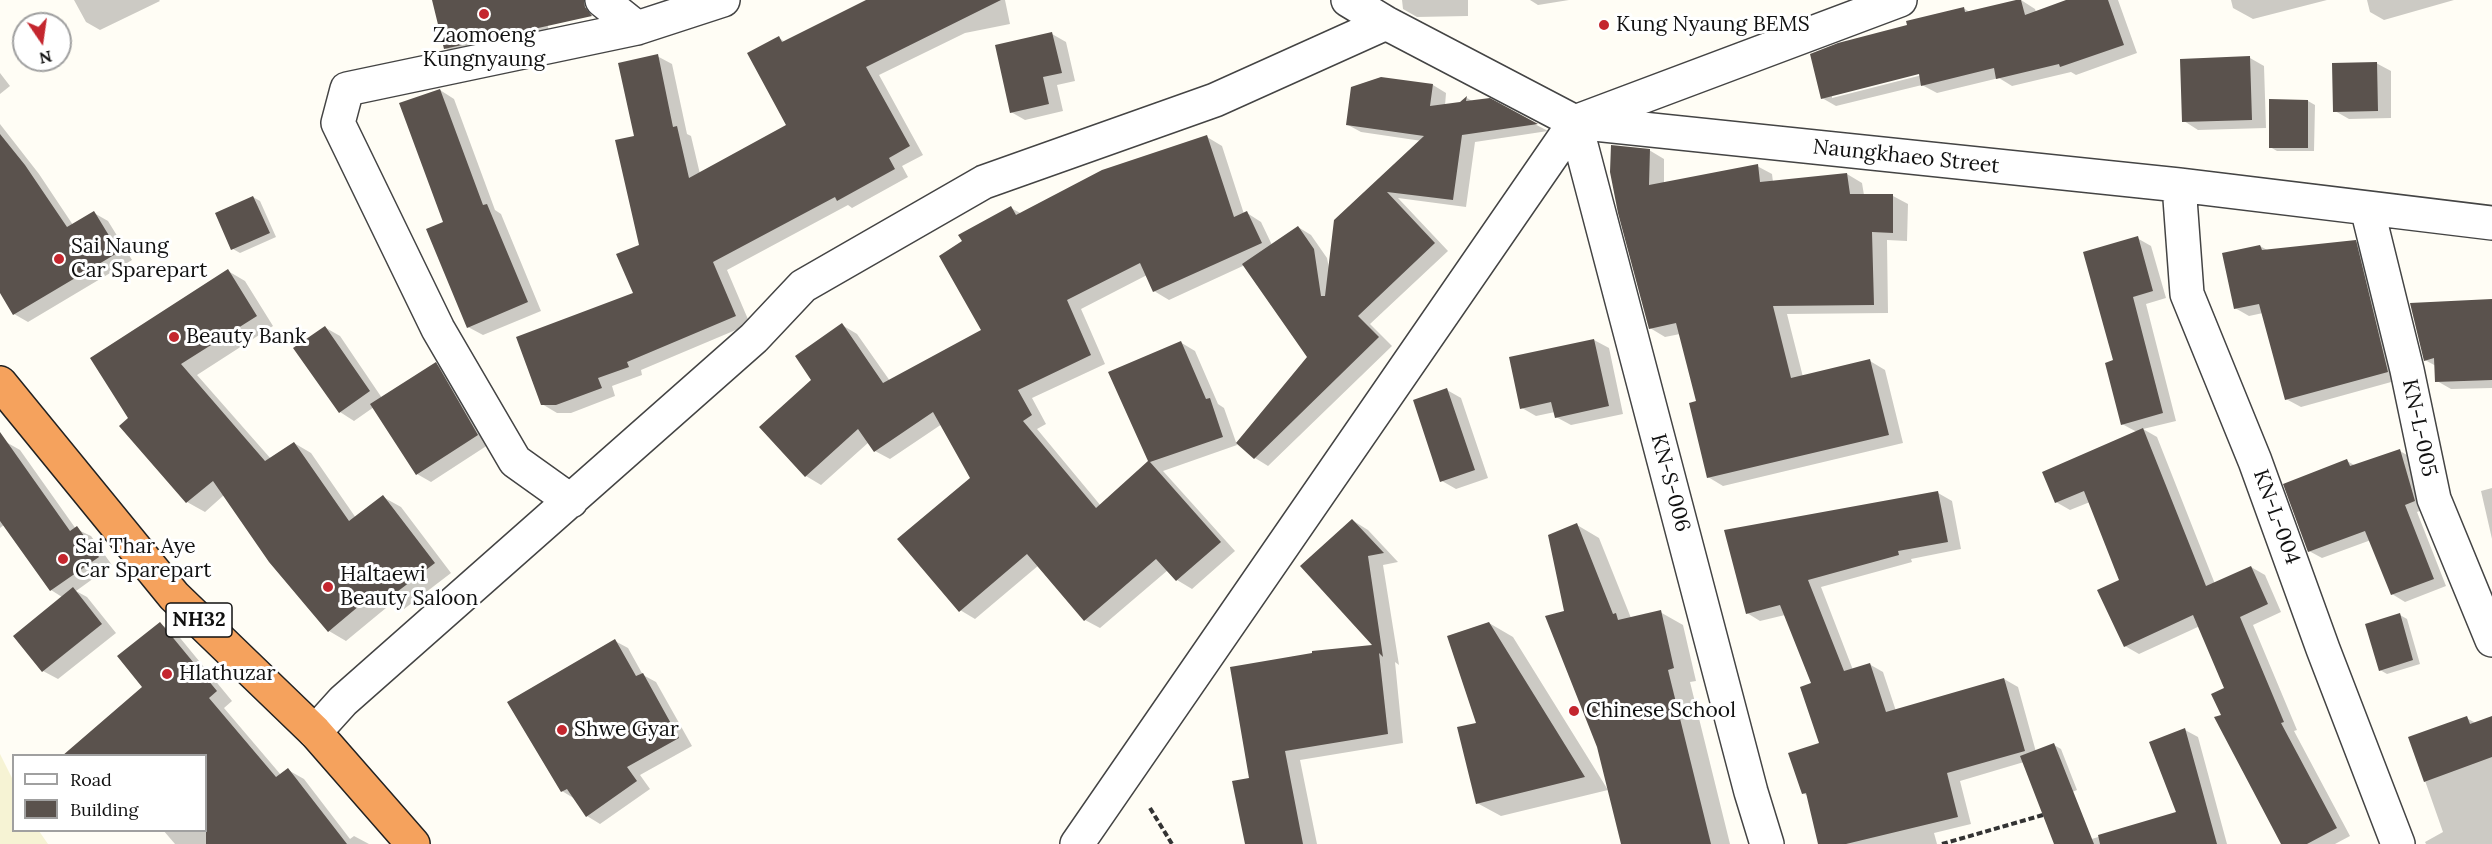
<!DOCTYPE html>
<style>
body{margin:0}
#map{position:relative;width:2492px;height:844px;overflow:hidden;background:#fffdf5;font-family:Lora,serif}
canvas{display:block}
.legend{position:absolute;left:12px;top:754px;width:195px;height:78px;box-sizing:border-box;background:#fff;border:2px solid #a0a0a0;margin:0;padding:8px 10px;list-style:none;font-size:18px;color:#111}
.legend li{display:flex;align-items:center;gap:12px;height:30px}
.legend b{width:30px;border:2px solid #a0a0a0}
.north{position:absolute;left:12px;top:12px;width:60px;height:60px;box-sizing:border-box;background:#fff;border:2px solid #a0a0a0;border-radius:50%;rotate:167deg;font-size:16px;font-weight:700;line-height:24px;text-align:center;color:#111}
.north::after{content:'';display:block;margin:auto;width:21px;height:27px;background:#c4262e;clip-path:polygon(50% 0,100% 100%,50% 72%,0 100%)}
</style>
<div id="map">
<canvas width="2492" height="844"></canvas>
<ul class="legend">
<li><b style="height:8px;background:#fff"></b>Road</li>
<li><b style="height:16px;background:#5a524d"></b>Building</li>
</ul>
<div class="north">N</div>
</div>
<script>
const context = document.querySelector('canvas').getContext('2d');
context.lineJoin = 'round';
function fill(path, color) {
  context.fillStyle = color;
  context.fill(path, 'evenodd');
}
function poly(rows) {
  const path = new Path2D();
  for (const r of rows) {
    path.moveTo(r[0], r[1]);
    for (let i = 2; i < r.length; i += 2) path.lineTo(r[i], r[i + 1]);
  }
  return path;
}
function strokePath(path, color, width, dash) {
  context.strokeStyle = color;
  context.lineWidth = width;
  context.lineCap = dash ? 'butt' : 'round';
  context.setLineDash(dash || []);
  context.stroke(path);
}
function write(font, color, halo, rows, align = 'center') {
  context.font = font + ' Lora,serif';
  context.lineWidth = 6;
  context.setLineDash([]);
  context.textBaseline = 'middle';
  context.strokeStyle = halo;
  context.fillStyle = color;
  for (const [text, x, y, turn = 0] of rows) {
    context.save();
    context.translate(x, y);
    context.rotate((+turn || 0) * Math.PI / 180);
    context.textAlign = isNaN(turn) ? turn : align;
    if (halo) context.strokeText(text, 0, 0);
    context.fillText(text, 0, 0);
    context.restore();
  }
}
fill(poly([
 [0,754,13,780,14,830,39,831,48,844,0,844]
]), '#f6f3d4');
fill(poly([
 [74,0,159,0,160,1,100,30,86,22],
 [434,0,542,0,550,36,459,56,445,48],
 [869,0,1005,0,1010,24,965,33,879,75,923,155,902,166,908,177,852,208,848,205,727,270,750,324,641,370,642,375,612,386,615,396,571,413,557,413,542,404,635,294,641,246,636,137,657,56,672,64,687,134,691,136,700,174,788,125,779,38,785,42],
 [1402,0,1468,0,1468,16,1417,17,1403,9],
 [1530,0,1569,0,1538,5],
 [2021,0,2035,9,2036,12,2070,0,2118,0,2137,53,2076,75,2071,72,2012,86,1999,78,1937,93,1922,85,1836,106,1822,98,1908,27,1963,8,1970,12],
 [1925,71,1926,74,1832,98,1832,95],
 [2231,0,2327,0,2253,19,2233,8],
 [2367,0,2454,0,2384,20,2370,12],
 [1052,34,1066,42,1075,81,1057,85,1063,111,1025,120,1011,112],
 [2250,58,2264,66,2266,128,2198,130,2184,121],
 [2376,63,2391,71,2391,118,2349,119,2335,111],
 [0,73,10,86,0,94],
 [1382,78,1433,85,1446,93,1445,106,1461,104,1467,98,1474,102,1489,100,1548,131,1475,142,1466,207,1398,198,1448,251,1370,324,1392,346,1268,466,1255,458,1309,357,1245,265,1169,300,1154,291,1147,275,1081,309,1105,364,1032,398,1046,424,1037,429,1101,506,1150,461,1180,342,1195,351,1218,404,1224,408,1237,445,1163,471,1235,551,1192,589,1177,580,1168,570,1100,628,1085,620,1039,565,975,619,960,610,972,479,942,424,890,459,875,451,869,442,821,485,806,476,761,427,813,380,842,325,857,334,890,381,983,330,1011,208,1022,214,1207,137,1222,146,1244,214,1247,213,1261,222,1272,245,1298,227,1311,235,1327,258,1329,268,1422,141,1361,132,1348,125],
 [440,90,454,99,495,210,501,214,541,311,483,335,468,327,445,223],
 [2308,101,2315,105,2314,151,2277,151,2270,147],
 [0,124,39,174,73,225,94,213,108,221,132,260,28,322,14,314,0,290],
 [1649,150,1664,159,1664,184,1757,166,1772,174,1773,182,1847,174,1862,183,1864,195,1893,196,1908,204,1907,241,1887,240,1888,313,1787,314,1803,377,1870,361,1885,370,1903,443,1723,486,1708,477,1698,402,1680,334,1665,337,1650,328,1620,213],
 [253,197,260,201,276,237,240,253,233,249],
 [2137,238,2151,246,2166,298,2146,304,2176,421,2143,429,2157,437,2215,584,2251,567,2265,575,2281,612,2253,625,2297,730,2294,731,2350,836,2335,844,2283,844,2223,715,2226,688,2200,626,2139,654,2125,646,2121,580,2090,502,2070,510,2056,502,2137,432,2122,424,2115,361],
 [2355,241,2370,250,2402,379,2301,407,2286,399,2263,313,2249,316,2235,308,2260,246,2269,251],
 [228,271,245,281,273,326,197,375,271,459,294,443,311,453,356,518,383,497,401,507,451,573,404,609,392,603,346,641,329,631,224,495,205,512,187,502,130,418],
 [2492,301,2492,388,2451,389,2437,381,2436,366,2425,360],
 [326,328,340,336,382,398,436,364,450,372,491,443,431,482,417,474,374,407,354,421,340,412],
 [1594,340,1609,348,1623,414,1571,425,1556,417,1555,412,1536,416,1522,408],
 [1447,390,1461,398,1488,478,1456,489,1442,481],
 [6,442,20,450,76,529,91,536,112,565,76,591,87,597,116,633,58,679,43,671,15,636,62,597,51,590,4,525,0,528,0,446],
 [2400,451,2412,458,2427,508,2417,512,2446,586,2405,602,2392,594,2371,540,2322,558,2309,551,2347,461,2356,466],
 [2492,488,2492,539,2481,491],
 [1938,493,1952,501,1961,549,1911,559,1912,562,1821,587,1853,670,1869,664,1883,672,1896,711,2004,679,2018,687,2036,752,2054,745,2061,749,2077,790,2045,803,2024,762,1960,781,1971,824,1934,833,1937,844,1820,844,1808,796,1803,793,1821,744,1813,684,1785,615,1760,621,1747,613],
 [1352,520,1368,530,1398,562,1383,565,1399,665,1395,662,1403,743,1300,760,1317,844,1246,844,1251,779,1375,646],
 [1577,525,1599,538,1631,618,1660,612,1683,625,1696,681,1690,682,1730,844,1623,844,1566,612],
 [2400,615,2407,619,2420,664,2387,674,2380,670],
 [1489,623,1513,637,1608,790,1501,816,1477,803,1478,724],
 [160,624,176,633,232,701,224,708,281,775,288,770,304,779,350,839,354,836,369,844,175,844,163,830,206,830,206,756,144,687],
 [615,641,628,648,643,675,656,682,692,746,640,775,650,789,600,824,587,816,575,799,562,791],
 [2466,718,2476,723,2492,721,2492,844,2426,844,2425,842,2443,832,2410,738],
 [2185,730,2198,737,2227,844,2075,844,2178,813]
]), '#0003');
fill(poly([
 [432,0,584,0,585,7,592,16,444,49],
 [866,0,1001,0,866,67,910,146,889,158,895,169,837,201,835,197,713,262,736,316,627,362,629,367,598,378,602,388,556,405,541,405,516,337,633,293,616,254,639,245,615,140,634,136,618,63,658,54,673,127,677,126,689,178,786,125,747,53,779,36,782,42],
 [2016,0,2021,0,2025,15,2066,0,2108,0,2124,45,2060,67,2059,64,1996,79,1994,68,1921,86,1919,74,1821,99,1810,54,1838,43,1907,25,1906,21,1964,7,1965,12],
 [1052,32,1062,73,1043,77,1049,104,1010,113,995,45],
 [2250,56,2252,120,2182,122,2180,59],
 [2377,62,2378,111,2333,112,2332,63],
 [1381,77,1433,84,1430,106,1460,102,1467,96,1466,101,1490,98,1538,124,1462,135,1453,200,1387,192,1435,243,1358,316,1379,337,1254,459,1236,443,1307,357,1242,264,1298,226,1314,249,1321,296,1325,296,1334,220,1424,136,1346,125,1351,87],
 [440,89,483,205,487,204,528,302,467,328,426,229,443,222,399,103],
 [2269,99,2308,100,2308,148,2269,148],
 [0,134,25,165,67,227,94,211,119,252,13,315,0,293],
 [1207,135,1234,217,1247,211,1262,243,1153,292,1140,263,1067,300,1091,355,1018,390,1032,415,1023,421,1096,508,1148,461,1108,372,1181,341,1206,399,1210,398,1223,437,1150,462,1221,542,1176,581,1156,559,1084,621,1027,554,959,612,897,539,970,478,933,412,874,452,858,429,805,477,759,427,811,380,795,356,842,323,883,383,981,330,939,256,962,241,958,235,1011,206,1016,215,1102,170],
 [1611,145,1650,149,1649,185,1758,164,1760,182,1847,173,1850,194,1893,194,1893,233,1872,232,1874,305,1773,306,1791,378,1870,359,1889,435,1707,478,1689,403,1696,401,1676,323,1649,329,1618,213,1610,172],
 [253,196,270,233,231,250,215,213],
 [2138,236,2153,291,2133,297,2163,413,2121,425,2105,363,2113,360,2083,252],
 [2356,240,2388,372,2285,400,2259,304,2234,309,2222,253,2260,245,2262,250],
 [228,269,257,316,181,364,265,461,294,442,349,521,383,495,435,563,385,601,378,590,328,632,269,562,213,481,186,503,119,426,128,418,90,358],
 [2492,299,2492,380,2435,382,2434,358,2424,361,2410,303],
 [325,326,370,391,339,413,293,348],
 [1594,339,1609,406,1555,418,1551,402,1520,409,1509,357],
 [436,362,478,435,416,475,370,404],
 [1447,388,1475,470,1440,482,1413,400],
 [2143,428,2206,586,2251,566,2268,604,2240,617,2284,722,2281,723,2337,828,2307,844,2281,844,2214,717,2221,715,2211,694,2224,688,2193,615,2124,647,2097,590,2119,580,2084,491,2055,503,2042,472],
 [0,432,70,531,77,526,99,557,50,591,0,521],
 [2400,449,2415,501,2405,505,2434,579,2391,595,2365,531,2308,552,2283,484,2347,459,2350,466],
 [1938,491,1948,542,1898,551,1899,555,1808,580,1844,671,1870,663,1886,712,2004,678,2025,751,1947,773,1958,817,1846,844,1818,844,1806,793,1802,794,1788,753,1819,743,1800,687,1811,683,1780,605,1746,614,1724,530],
 [1352,519,1384,553,1368,556,1383,657,1379,653,1388,734,1285,751,1303,844,1245,844,1232,781,1249,778,1230,667,1312,653,1312,651,1372,645,1300,566],
 [1577,523,1613,614,1616,613,1618,620,1661,610,1674,668,1668,670,1711,844,1621,844,1597,747,1545,616,1564,611,1548,535],
 [73,587,102,624,42,672,13,636],
 [2400,613,2413,660,2379,671,2365,624],
 [160,622,217,691,209,698,276,777,288,768,347,844,206,844,206,756,62,756,142,687,117,656],
 [1489,622,1585,777,1476,804,1457,727,1476,723,1447,636],
 [615,639,636,676,643,673,679,738,627,767,637,781,586,817,567,789,561,792,507,702],
 [2467,716,2470,724,2492,716,2492,757,2424,782,2408,737],
 [2185,728,2217,844,2100,844,2098,835,2176,812,2149,742],
 [2054,743,2094,844,2054,844,2020,756]
]), '#5a524d');
const minor = poly([
 [602,0,637,28],
 [1348,0,1386,23,1575,122,2179,185,2492,223],
 [1575,122,1751,792,1767,844],
 [2179,185,2187,294,2255,461,2323,649,2398,844],
 [2367,208,2407,370,2434,499,2492,640],
 [571,501,515,461,438,329,338,123,347,89,637,28,723,0],
 [315,732,343,701,754,338,803,286,984,182,1215,100,1386,23],
 [1077,844,1575,122,1900,0]
]);
const highway = poly([
 [0,383,174,596,315,732,413,844]
]);
strokePath(minor, '#444', 36);
strokePath(highway, '#222', 36);
strokePath(poly([
 [1150,808,1172,844],
 [1942,844,2043,815]
]), '#333', 4, [6, 3]);
strokePath(minor, '#fff', 33);
strokePath(highway, '#f5a25d', 33);
for (const [x, y, r, color] of [
 [484,14,6,"#c4262e"],
 [1604,25,6,"#c4262e"],
 [59,259,6,"#c4262e"],
 [174,337,6,"#c4262e"],
 [63,559,6,"#c4262e"],
 [328,587,6,"#c4262e"],
 [167,674,6,"#c4262e"],
 [1574,711,6,"#c4262e"],
 [562,730,6,"#c4262e"]
]) {
  const dot = new Path2D();
  dot.arc(x, y, r, 0, 2 * Math.PI);
  context.fillStyle = color;
  context.fill(dot);
  strokePath(dot, '#fff', 2);
}
for (const [x, y, w] of [
 [199,620,66]
]) {
  const box = new Path2D();
  box.roundRect(x - w / 2, y - 17, w, 34, 4.5);
  context.fillStyle = '#fff';
  context.fill(box);
  strokePath(box, '#111', 1.5);
}
write('bold 20px', '#111', null, [
 ["NH32",199,620]
]);
write('21px', '#111', '#fff', [
 ["Kung Nyaung BEMS",1616,25],
 ["Zaomoeng",484,36,"center"],
 ["Kungnyaung",484,60,"center"],
 ["Sai Naung",71,247],
 ["Car Sparepart",71,271],
 ["Beauty Bank",186,337],
 ["Sai Thar Aye",75,547],
 ["Car Sparepart",75,571],
 ["Haltaewi",340,575],
 ["Beauty Saloon",340,599],
 ["Hlathuzar",179,674],
 ["Chinese School",1586,711],
 ["Shwe Gyar",574,730]
], 'left');
write('21px', '#111', '#fff', [
 ["Naungkhaeo Street",1906,157,6],
 ["KN-L-005",2419,428,78],
 ["KN-S-006",1670,483,75],
 ["KN-L-004",2276,517,70]
]);
</script>
